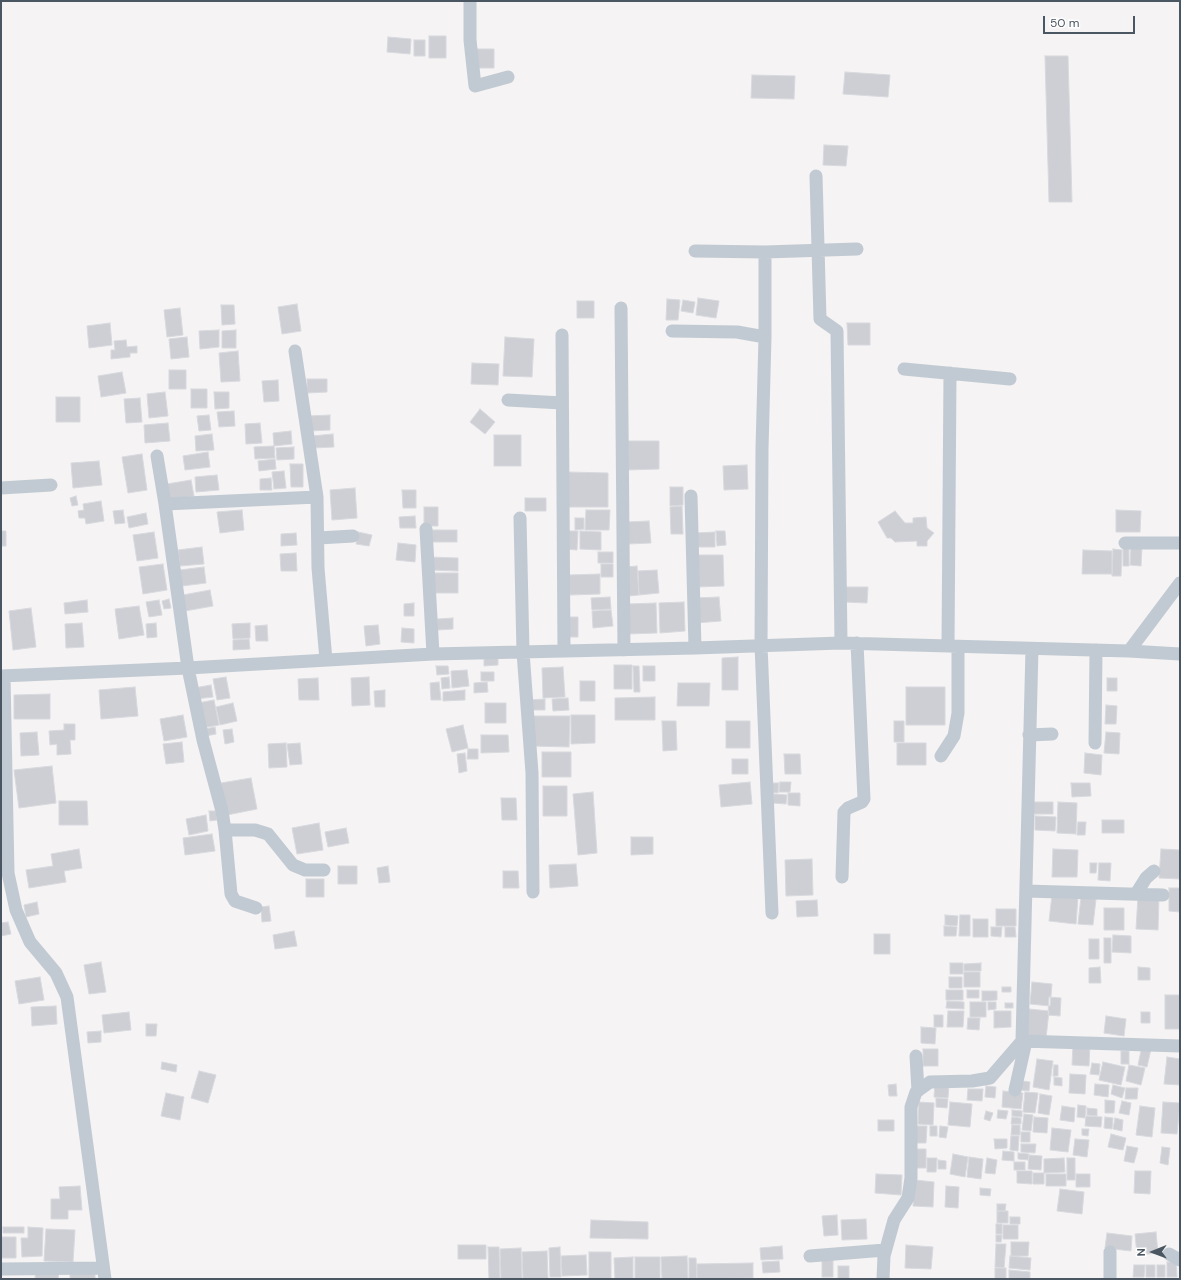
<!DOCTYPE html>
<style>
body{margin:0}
#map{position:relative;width:1181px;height:1280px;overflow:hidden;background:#f5f3f3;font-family:"DM Sans",sans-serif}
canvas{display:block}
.frame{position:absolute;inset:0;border:2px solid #4a5661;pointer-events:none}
.north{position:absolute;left:1133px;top:1232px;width:40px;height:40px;-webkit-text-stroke:3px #fff;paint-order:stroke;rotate:269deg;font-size:11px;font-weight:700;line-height:16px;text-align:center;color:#4a5661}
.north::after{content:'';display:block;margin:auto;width:14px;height:18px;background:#4a5661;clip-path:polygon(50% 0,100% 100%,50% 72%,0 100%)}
.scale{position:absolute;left:1043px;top:16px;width:92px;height:18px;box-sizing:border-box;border:2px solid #4a5661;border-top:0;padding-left:5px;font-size:12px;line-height:14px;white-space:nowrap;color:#4a5661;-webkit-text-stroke:3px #fff;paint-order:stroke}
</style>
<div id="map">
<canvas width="1181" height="1280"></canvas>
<div class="frame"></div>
<div class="north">N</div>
<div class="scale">50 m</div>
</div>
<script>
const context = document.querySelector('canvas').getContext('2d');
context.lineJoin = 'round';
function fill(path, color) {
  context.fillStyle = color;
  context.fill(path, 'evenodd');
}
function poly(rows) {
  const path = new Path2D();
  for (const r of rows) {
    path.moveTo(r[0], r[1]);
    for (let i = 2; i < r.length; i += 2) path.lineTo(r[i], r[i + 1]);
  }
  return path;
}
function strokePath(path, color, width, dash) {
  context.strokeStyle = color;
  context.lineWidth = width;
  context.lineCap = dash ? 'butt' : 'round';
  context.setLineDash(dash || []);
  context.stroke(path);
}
const building = poly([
 [429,36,446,36,446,58,429,58,429,36],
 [388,37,411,39,410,54,387,52,388,37],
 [414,40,425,40,425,56,414,56,414,40],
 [476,49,494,49,494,68,476,68,476,49],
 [1045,56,1068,56,1072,202,1049,202,1045,56],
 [845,72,890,75,888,97,843,94,845,72],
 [752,75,795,76,794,99,751,98,752,75],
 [824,145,848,146,846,166,823,165,824,145],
 [698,298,719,301,716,318,696,315,698,298],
 [667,299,680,300,678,320,666,320,667,299],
 [683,300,695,302,693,313,681,311,683,300],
 [577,301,594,301,594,318,577,318,577,301],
 [297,304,301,331,282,334,278,307,297,304],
 [221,305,234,305,235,324,222,325,221,305],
 [180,308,183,335,167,337,164,310,180,308],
 [110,323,112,345,89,348,87,326,110,323],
 [847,323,870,323,870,345,848,345,847,323],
 [219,330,219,347,200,349,199,331,219,330],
 [236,330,236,348,222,348,222,331,236,330],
 [187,337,189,357,171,359,169,339,187,337],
 [505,337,534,339,532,377,503,376,505,337],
 [126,340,127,347,137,346,137,353,130,353,130,357,111,359,111,350,115,350,114,341,126,340],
 [238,351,240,381,221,382,219,353,238,351],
 [472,363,499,364,498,385,471,384,472,363],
 [169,370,186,370,186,389,169,389,169,370],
 [122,372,126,393,101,397,98,376,122,372],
 [307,379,327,379,327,392,307,393,307,379],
 [278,380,279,401,264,402,262,381,278,380],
 [191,389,207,389,207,408,191,408,191,389],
 [165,392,168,416,149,418,147,394,165,392],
 [214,392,229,392,229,408,215,409,214,392],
 [56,397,80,397,80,422,56,422,56,397],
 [140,398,142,422,126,423,124,399,140,398],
 [480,409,495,422,485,434,470,422,480,409],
 [234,411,235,426,219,427,217,412,234,411],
 [209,415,211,430,199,431,197,416,209,415],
 [330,415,330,430,309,431,309,416,330,415],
 [168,423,170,441,145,443,144,425,168,423],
 [260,423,262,443,246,444,245,424,260,423],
 [291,431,292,444,274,446,273,433,291,431],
 [212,434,214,450,196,451,195,436,212,434],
 [333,434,334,447,313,448,312,436,333,434],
 [494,435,521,435,521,466,494,466,494,435],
 [627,441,659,441,659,469,627,470,627,441],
 [274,446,275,458,255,459,254,447,274,446],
 [294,447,294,459,277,460,276,448,294,447],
 [208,452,210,467,185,470,183,456,208,452],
 [142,454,147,490,128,493,122,457,142,454],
 [275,459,276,469,259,471,258,461,275,459],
 [99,461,102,485,73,488,71,463,99,461],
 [290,464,303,464,303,487,291,487,290,464],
 [747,465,748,489,724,490,723,466,747,465],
 [284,471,286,488,274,489,272,472,284,471],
 [567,472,608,473,608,507,567,507,567,472],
 [217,475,219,490,196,492,195,477,217,475],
 [271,478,272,490,260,490,260,479,271,478],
 [191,480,194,496,169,500,167,484,191,480],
 [670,487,683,487,683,505,670,506,670,487],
 [355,488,357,518,332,520,330,490,355,488],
 [402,490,416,490,416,508,403,508,402,490],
 [76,496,78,505,72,506,70,498,76,496],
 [525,498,546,498,546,511,525,511,525,498],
 [101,501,104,521,86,524,85,518,79,518,78,511,84,510,83,504,101,501],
 [682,506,683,534,671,534,670,507,682,506],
 [424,507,438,507,438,526,424,526,424,507],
 [123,510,125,523,115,524,113,511,123,510],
 [242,510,244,530,220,533,217,512,242,510],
 [586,510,610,510,609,530,585,530,586,510],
 [1116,510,1141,511,1140,532,1116,532,1116,510],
 [895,511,905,523,913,523,913,518,926,517,927,528,934,533,927,541,927,546,917,546,917,541,895,542,891,538,887,538,878,522,895,511],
 [146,513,148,524,129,528,127,517,146,513],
 [415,516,416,528,400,528,399,517,415,516],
 [575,518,584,518,584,529,575,530,575,518],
 [649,521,651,543,628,544,627,522,649,521],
 [432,530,457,530,457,542,432,542,432,530],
 [1,531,6,531,6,546,1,546,1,531],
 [566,531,578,531,577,550,565,549,566,531],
 [580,531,601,532,601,550,580,549,580,531],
 [716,531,725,531,726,545,717,546,716,531],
 [154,532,158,558,137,561,133,535,154,532],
 [358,532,372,535,369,546,356,544,358,532],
 [715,532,715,547,695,547,695,533,715,532],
 [296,533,297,545,281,546,281,534,296,533],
 [398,543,416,545,415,562,396,560,398,543],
 [1123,546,1129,546,1129,566,1123,566,1123,546],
 [1131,546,1142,547,1141,566,1130,565,1131,546],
 [202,547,204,564,180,566,178,550,202,547],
 [1113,549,1122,550,1121,576,1112,576,1113,549],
 [1083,550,1112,551,1112,574,1082,574,1083,550],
 [598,552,613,552,613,563,598,563,598,552],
 [296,553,297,571,281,571,280,554,296,553],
 [698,555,723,555,724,586,698,587,698,555],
 [429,557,458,558,458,571,429,570,429,557],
 [163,564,167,590,143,594,139,567,163,564],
 [601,564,613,564,613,577,601,577,601,564],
 [637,566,639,595,629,596,626,567,637,566],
 [204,567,206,583,182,586,180,570,204,567],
 [657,570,659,593,639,595,638,571,657,570],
 [432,573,458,573,458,593,432,593,432,573],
 [600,574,600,594,570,595,569,575,600,574],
 [844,587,868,587,867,603,844,602,844,587],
 [210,590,213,606,185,611,183,595,210,590],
 [610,597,611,609,592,610,591,598,610,597],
 [719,597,721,621,696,623,694,598,719,597],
 [169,599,171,608,164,609,162,601,169,599],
 [87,600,88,612,65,614,64,603,87,600],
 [159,600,162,615,149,617,146,602,159,600],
 [684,602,685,631,660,633,659,603,684,602],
 [414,603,414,616,404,616,404,604,414,603],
 [656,603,657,633,628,634,627,604,656,603],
 [139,606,144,635,119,639,115,609,139,606],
 [31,608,36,647,13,650,9,611,31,608],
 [611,610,613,626,593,628,592,611,611,610],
 [566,617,578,617,578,637,565,637,566,617],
 [453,618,453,629,438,630,437,619,453,618],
 [82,623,84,647,66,648,65,624,82,623],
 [156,623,157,637,147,638,146,624,156,623],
 [250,623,250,638,233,639,232,624,250,623],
 [267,625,268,641,256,641,255,626,267,625],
 [378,625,380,644,366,646,364,626,378,625],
 [402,628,414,629,414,643,401,642,402,628],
 [249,639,250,649,233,650,233,640,249,639],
 [498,655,498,665,484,666,484,656,498,655],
 [738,657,738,690,722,690,722,658,738,657],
 [614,665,632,665,632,689,614,689,614,665],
 [436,666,448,666,449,674,437,675,436,666],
 [633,666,639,666,640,692,634,692,633,666],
 [643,666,655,666,655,681,643,681,643,666],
 [563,667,565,697,543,698,542,668,563,667],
 [467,670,469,686,452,688,451,671,467,670],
 [481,672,494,672,494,681,481,681,481,672],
 [226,677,230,698,217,700,213,679,226,677],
 [369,677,370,705,352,706,351,678,369,677],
 [449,677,450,688,442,689,441,678,449,677],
 [318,678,319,700,299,700,298,679,318,678],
 [1107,678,1117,678,1117,691,1107,691,1107,678],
 [580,681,595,681,595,701,580,701,580,681],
 [439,682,441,700,431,700,430,683,439,682],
 [487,682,488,692,474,693,474,683,487,682],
 [678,683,710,683,709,706,677,706,678,683],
 [211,685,213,697,196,699,194,688,211,685],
 [135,687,138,716,101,719,99,690,135,687],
 [906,687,945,687,945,725,906,725,906,687],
 [385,690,385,707,375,707,374,691,385,690],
 [465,690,465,700,443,701,443,692,465,690],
 [50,694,50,719,14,719,14,695,50,694],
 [655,697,655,720,615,720,615,698,655,697],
 [568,698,569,710,553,711,552,699,568,698],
 [545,699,545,710,530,710,529,700,545,699],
 [214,700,219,725,202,728,198,703,214,700],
 [233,703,237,721,220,725,216,707,233,703],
 [485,703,506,703,506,723,485,723,485,703],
 [1106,705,1117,706,1116,724,1105,724,1106,705],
 [183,715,187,737,164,741,160,719,183,715],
 [571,715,595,715,595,743,571,744,571,715],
 [531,716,570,716,569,747,531,746,531,716],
 [662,721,676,721,677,750,663,751,662,721],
 [726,721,750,721,750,748,726,748,726,721],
 [894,721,904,721,904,742,894,742,894,721],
 [64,724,75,724,75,740,70,740,71,754,57,755,57,744,50,745,49,731,64,730,64,724],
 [463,725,468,748,452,752,446,729,463,725],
 [215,727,216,734,206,736,205,729,215,727],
 [232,729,234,742,225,744,223,730,232,729],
 [37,732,39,755,21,756,20,733,37,732],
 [1106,732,1120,733,1119,754,1104,753,1106,732],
 [481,735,508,735,509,752,481,753,481,735],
 [182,742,184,762,166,764,163,744,182,742],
 [286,743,287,767,269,768,268,744,286,743],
 [300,743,302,764,290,765,287,744,300,743],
 [897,743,926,743,926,765,897,765,897,743],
 [468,749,478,749,478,759,467,759,468,749],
 [542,752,571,752,571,777,542,777,542,752],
 [465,753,467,771,459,773,457,754,465,753],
 [1085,753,1102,755,1101,775,1084,773,1085,753],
 [784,754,800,754,801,774,785,774,784,754],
 [732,759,748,759,748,774,732,774,732,759],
 [52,766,56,803,19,808,14,770,52,766],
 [251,778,257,809,227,815,221,783,251,778],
 [750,782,752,804,721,807,719,785,750,782],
 [780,782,791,782,790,792,779,792,780,782],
 [770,783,779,783,778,793,770,792,770,783],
 [1071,783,1090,783,1091,796,1072,797,1071,783],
 [543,786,567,786,567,816,543,816,543,786],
 [593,792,597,853,578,855,573,794,593,792],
 [788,793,800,793,800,806,788,805,788,793],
 [774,794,787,795,786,804,773,803,774,794],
 [501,798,516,798,517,820,502,820,501,798],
 [59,801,87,801,88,825,59,825,59,801],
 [1031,802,1053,802,1053,814,1031,814,1031,802],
 [1058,802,1077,803,1076,834,1057,833,1058,802],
 [209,811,216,811,217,820,210,821,209,811],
 [206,815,208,831,189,835,186,819,206,815],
 [1035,816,1056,817,1055,831,1035,830,1035,816],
 [1102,820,1124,820,1124,833,1102,833,1102,820],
 [1078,822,1086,822,1085,835,1077,835,1078,822],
 [319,823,323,850,297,854,292,828,319,823],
 [346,828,349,843,328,847,325,832,346,828],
 [212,834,215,851,185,855,183,838,212,834],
 [631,837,653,837,653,854,631,855,631,837],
 [79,849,82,868,64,871,66,882,29,888,26,870,53,866,51,854,79,849],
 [1053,849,1078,850,1077,877,1052,877,1053,849],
 [1161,849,1180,850,1180,879,1159,878,1161,849],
 [812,859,813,895,786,896,785,860,812,859],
 [1090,863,1097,863,1096,873,1090,873,1090,863],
 [1099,863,1111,863,1110,881,1098,880,1099,863],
 [576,864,578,886,550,888,549,865,576,864],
 [338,866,357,866,357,884,338,884,338,866],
 [388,866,390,882,379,883,377,868,388,866],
 [503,871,518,871,519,888,503,888,503,871],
 [306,879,324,879,324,897,306,897,306,879],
 [1169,888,1180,888,1180,912,1169,911,1169,888],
 [1052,895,1078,897,1076,924,1049,921,1052,895],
 [1138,896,1159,897,1158,930,1136,929,1138,896],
 [1081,897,1096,899,1093,925,1078,924,1081,897],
 [817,900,818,916,797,917,796,901,817,900],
 [37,902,39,914,26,917,24,905,37,902],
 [269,906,271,921,262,922,261,907,269,906],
 [1104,908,1124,908,1124,930,1104,930,1104,908],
 [996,909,1016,909,1016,926,996,926,996,909],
 [945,915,958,916,957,926,945,925,945,915],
 [960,915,970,915,970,936,959,936,960,915],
 [973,919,988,919,988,937,973,937,973,919],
 [8,922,11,934,1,936,1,923,8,922],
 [944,926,957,927,956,936,944,936,944,926],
 [991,927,1002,927,1001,937,991,936,991,927],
 [1005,927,1015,927,1016,937,1005,937,1005,927],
 [294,931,297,946,275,949,273,935,294,931],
 [874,934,890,934,890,954,874,954,874,934],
 [1113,935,1131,936,1131,953,1112,952,1113,935],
 [1104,938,1111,938,1111,963,1104,963,1104,938],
 [1089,939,1099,939,1099,959,1089,959,1089,939],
 [101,962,106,992,89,994,84,965,101,962],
 [950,963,963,963,963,974,950,974,950,963],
 [981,963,981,971,964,971,964,964,981,963],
 [1100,967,1101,983,1089,983,1089,968,1100,967],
 [1138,967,1150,968,1150,980,1138,980,1138,967],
 [964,972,980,972,980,987,964,987,964,972],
 [40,977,44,1000,19,1004,15,981,40,977],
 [949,977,962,977,962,988,949,988,949,977],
 [1032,982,1052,984,1050,1006,1030,1004,1032,982],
 [1002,987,1011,987,1011,992,1002,992,1002,987],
 [946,990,963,990,963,1000,946,1000,946,990],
 [967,990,979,990,979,998,967,998,967,990],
 [982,991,997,991,997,1000,982,1001,982,991],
 [1165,995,1180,995,1180,1029,1165,1029,1165,995],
 [1049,997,1061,998,1060,1016,1048,1015,1049,997],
 [947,1001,964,1002,964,1009,946,1008,947,1001],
 [970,1002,986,1002,986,1017,970,1017,970,1002],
 [988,1002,996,1002,996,1009,988,1010,988,1002],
 [1005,1003,1013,1003,1013,1008,1005,1008,1005,1003],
 [56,1006,57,1024,32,1026,31,1007,56,1006],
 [1029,1009,1049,1011,1046,1038,1026,1035,1029,1009],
 [948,1011,964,1011,963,1027,947,1027,948,1011],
 [994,1011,1011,1011,1011,1027,994,1028,994,1011],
 [129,1012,131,1030,104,1033,102,1015,129,1012],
 [1141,1012,1150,1012,1150,1023,1141,1023,1141,1012],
 [934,1015,943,1015,943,1027,934,1027,934,1015],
 [1106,1016,1126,1019,1124,1036,1104,1033,1106,1016],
 [968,1018,980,1018,979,1030,967,1029,968,1018],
 [146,1024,157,1024,156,1036,146,1036,146,1024],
 [921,1027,936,1028,935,1044,921,1043,921,1027],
 [101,1031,101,1042,88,1043,87,1032,101,1031],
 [1073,1044,1090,1044,1089,1066,1072,1065,1073,1044],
 [1142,1046,1151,1049,1147,1067,1138,1065,1142,1046],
 [923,1049,938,1049,938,1066,923,1066,923,1049],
 [1121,1051,1129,1051,1129,1064,1121,1064,1121,1051],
 [1167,1057,1180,1059,1180,1085,1164,1084,1167,1057],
 [1037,1059,1053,1061,1049,1090,1033,1087,1037,1059],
 [162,1062,177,1065,176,1072,161,1069,162,1062],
 [1103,1062,1125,1067,1121,1085,1099,1080,1103,1062],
 [1092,1063,1100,1064,1099,1075,1090,1074,1092,1063],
 [1054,1065,1058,1065,1058,1076,1053,1076,1054,1065],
 [1129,1065,1145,1068,1141,1085,1126,1081,1129,1065],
 [199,1071,216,1075,208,1103,191,1098,199,1071],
 [1070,1074,1086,1075,1085,1094,1069,1093,1070,1074],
 [1054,1077,1062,1078,1062,1086,1054,1085,1054,1077],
 [1022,1081,1030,1082,1029,1091,1021,1090,1022,1081],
 [896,1084,897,1096,889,1096,888,1085,896,1084],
 [935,1084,949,1085,948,1098,934,1097,935,1084],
 [1095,1084,1109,1085,1108,1097,1094,1095,1095,1084],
 [1113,1085,1125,1088,1122,1098,1111,1094,1113,1085],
 [986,1086,996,1087,995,1098,985,1097,986,1086],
 [1126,1088,1138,1088,1137,1099,1125,1099,1126,1088],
 [968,1089,983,1089,982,1101,967,1100,968,1089],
 [1003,1091,1023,1093,1021,1109,1002,1107,1003,1091],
 [1025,1092,1038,1093,1035,1113,1023,1112,1025,1092],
 [166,1093,184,1097,180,1120,161,1116,166,1093],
 [1040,1094,1052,1096,1049,1115,1038,1113,1040,1094],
 [936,1098,948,1099,947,1108,936,1107,936,1098],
 [1105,1100,1115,1101,1114,1113,1105,1113,1105,1100],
 [1122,1101,1131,1103,1129,1115,1119,1113,1122,1101],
 [919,1102,934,1103,933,1125,918,1124,919,1102],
 [950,1102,972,1104,970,1127,948,1125,950,1102],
 [1163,1102,1180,1103,1177,1134,1161,1133,1163,1102],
 [1078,1105,1086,1106,1085,1118,1077,1117,1078,1105],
 [1062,1106,1075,1108,1074,1122,1060,1120,1062,1106],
 [1140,1106,1155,1108,1152,1137,1136,1135,1140,1106],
 [1087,1108,1097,1109,1097,1116,1087,1115,1087,1108],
 [998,1110,1008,1111,1006,1119,997,1118,998,1110],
 [1012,1110,1022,1111,1022,1117,1012,1116,1012,1110],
 [986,1111,993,1113,990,1121,984,1119,986,1111],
 [1024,1114,1033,1115,1031,1131,1022,1130,1024,1114],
 [1086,1116,1102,1117,1101,1127,1085,1126,1086,1116],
 [1012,1117,1021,1118,1021,1124,1011,1124,1012,1117],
 [1034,1117,1048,1118,1047,1133,1033,1132,1034,1117],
 [1105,1117,1113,1118,1112,1129,1104,1128,1105,1117],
 [1115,1118,1123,1120,1122,1131,1113,1129,1115,1118],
 [878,1120,894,1120,894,1131,878,1131,878,1120],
 [1012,1125,1020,1125,1020,1135,1011,1135,1012,1125],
 [915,1126,927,1126,926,1143,914,1143,915,1126],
 [930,1126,937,1126,937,1136,930,1136,930,1126],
 [940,1126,948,1127,946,1138,939,1137,940,1126],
 [1052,1128,1071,1130,1068,1152,1050,1150,1052,1128],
 [1082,1129,1089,1129,1088,1136,1082,1135,1082,1129],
 [1021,1132,1030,1132,1030,1142,1021,1142,1021,1132],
 [1111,1134,1126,1138,1123,1150,1108,1147,1111,1134],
 [1011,1136,1019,1136,1018,1151,1010,1150,1011,1136],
 [994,1139,1007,1139,1007,1148,995,1149,994,1139],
 [1075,1139,1089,1140,1087,1157,1073,1155,1075,1139],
 [1021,1144,1036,1144,1035,1153,1021,1152,1021,1144],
 [1127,1146,1138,1148,1134,1163,1124,1161,1127,1146],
 [1162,1147,1170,1148,1168,1165,1160,1163,1162,1147],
 [914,1149,926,1149,926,1168,913,1168,914,1149],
 [1003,1151,1014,1152,1014,1161,1002,1160,1003,1151],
 [1018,1153,1029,1154,1028,1160,1018,1159,1018,1153],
 [953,1154,968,1157,965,1177,950,1174,953,1154],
 [1029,1155,1042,1156,1041,1170,1028,1169,1029,1155],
 [969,1157,983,1159,981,1179,967,1177,969,1157],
 [927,1158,937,1158,936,1172,927,1172,927,1158],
 [987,1158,997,1160,995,1174,985,1173,987,1158],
 [1064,1158,1065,1172,1044,1173,1044,1159,1064,1158],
 [1067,1158,1075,1158,1075,1180,1067,1180,1067,1158],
 [938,1160,946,1161,946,1169,938,1169,938,1160],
 [1014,1162,1025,1162,1025,1170,1014,1170,1014,1162],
 [1017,1171,1032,1171,1032,1184,1017,1183,1017,1171],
 [1135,1171,1151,1171,1150,1194,1134,1193,1135,1171],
 [1033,1173,1044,1173,1044,1184,1033,1184,1033,1173],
 [876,1174,902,1175,901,1195,875,1193,876,1174],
 [1046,1174,1066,1174,1066,1186,1046,1186,1046,1174],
 [1076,1174,1090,1174,1090,1187,1076,1187,1076,1174],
 [915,1180,934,1182,933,1207,913,1206,915,1180],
 [80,1186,82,1210,68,1210,68,1219,51,1219,51,1199,60,1199,59,1187,80,1186],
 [946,1186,959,1187,958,1208,945,1207,946,1186],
 [980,1188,991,1189,990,1196,980,1195,980,1188],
 [1060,1189,1084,1192,1082,1214,1057,1211,1060,1189],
 [997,1204,1006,1204,1005,1211,997,1211,997,1204],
 [997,1211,1008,1211,1008,1223,997,1223,997,1211],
 [837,1215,838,1235,824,1236,822,1216,837,1215],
 [1010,1217,1020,1217,1020,1224,1010,1224,1010,1217],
 [866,1219,867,1239,842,1240,841,1220,866,1219],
 [591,1220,648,1222,648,1239,590,1238,591,1220],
 [996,1224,1002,1224,1002,1234,996,1234,996,1224],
 [1003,1225,1018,1225,1018,1239,1003,1239,1003,1225],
 [3,1227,24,1227,24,1233,3,1233,3,1227],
 [28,1227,43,1228,42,1256,22,1257,21,1238,28,1238,28,1227],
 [46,1229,75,1230,73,1262,44,1261,46,1229],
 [1156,1232,1158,1253,1137,1255,1135,1234,1156,1232],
 [1107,1233,1132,1236,1131,1251,1105,1248,1107,1233],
 [996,1235,1002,1235,1001,1242,996,1242,996,1235],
 [1,1237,16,1237,16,1258,1,1258,1,1237],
 [1011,1242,1029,1242,1028,1256,1011,1256,1011,1242],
 [996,1244,1006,1244,1004,1268,995,1267,996,1244],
 [458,1245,486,1245,486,1259,458,1259,458,1245],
 [906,1245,933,1247,931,1269,905,1268,906,1245],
 [782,1246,783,1259,761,1260,760,1248,782,1246],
 [488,1247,499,1247,500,1279,489,1279,488,1247],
 [560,1247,561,1277,550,1277,549,1248,560,1247],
 [521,1248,522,1279,501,1279,500,1249,521,1248],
 [547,1251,548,1279,523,1279,522,1252,547,1251],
 [589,1252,611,1252,611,1279,589,1279,589,1252],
 [586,1255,587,1275,562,1276,561,1256,586,1255],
 [687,1256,688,1279,662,1279,661,1257,687,1256],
 [1010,1256,1031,1258,1030,1270,1009,1268,1010,1256],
 [633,1257,633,1279,615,1279,614,1258,633,1257],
 [635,1257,660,1257,660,1279,635,1279,635,1257],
 [689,1258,696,1258,697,1279,689,1279,689,1258],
 [822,1259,833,1259,833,1277,822,1277,822,1259],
 [779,1261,780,1272,763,1273,762,1262,779,1261],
 [1167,1262,1176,1262,1177,1277,1167,1277,1167,1262],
 [753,1263,753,1278,697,1279,697,1264,753,1263],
 [1134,1265,1145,1265,1144,1277,1133,1277,1134,1265],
 [1146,1265,1155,1265,1155,1277,1146,1277,1146,1265],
 [1157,1265,1165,1265,1165,1277,1157,1277,1157,1265],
 [838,1266,849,1266,849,1279,838,1279,838,1266],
 [995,1268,1006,1268,1006,1279,995,1279,995,1268],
 [36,1270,59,1272,58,1279,35,1279,36,1270],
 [70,1270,95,1270,95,1279,70,1279,70,1270],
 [1009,1270,1030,1272,1030,1279,1009,1279,1009,1270]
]);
fill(building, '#cdcfd5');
strokePath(building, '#d7d9de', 1);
strokePath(poly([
 [470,1,470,40,475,86,508,77],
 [816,176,820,319,837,331,841,643],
 [695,251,765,252,765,337,762,449,761,645,772,913],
 [765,252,857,249],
 [621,308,624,650],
 [672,331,737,332,765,337],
 [562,335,564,651],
 [295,351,317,497,318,568,326,660],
 [904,369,1010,379],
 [508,400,562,403],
 [157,456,165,504],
 [1,488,51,485],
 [691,496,695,648],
 [520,518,523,652,532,773,533,892],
 [426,529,433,654],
 [318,538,353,536],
 [1125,543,1180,543],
 [948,646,950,373],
 [1129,651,1180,583],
 [1,676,188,668,433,654,695,648,841,643,1129,651,1180,654],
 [4,677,8,873,16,910,30,942,56,973,67,997,105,1279],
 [1029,735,1052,734],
 [1095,743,1096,650],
 [941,756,954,736,958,713,958,647],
 [225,830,255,830,268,834,293,865,305,870,324,870],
 [842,877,844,812,848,808,862,802,864,799,857,643],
 [1026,891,1163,895],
 [1136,894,1146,878,1154,871],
 [256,908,235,901,231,894,225,830,222,811,203,740,188,668,165,504,317,497],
 [1022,1041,1180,1046],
 [916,1056,918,1091],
 [1015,1090,1026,1041],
 [1169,1254,1180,1260],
 [810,1256,885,1250],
 [1,1269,103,1268],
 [883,1279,884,1256,894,1220,908,1198,911,1178,911,1107,916,1092,930,1082,972,1081,990,1078,1022,1041,1032,649],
 [1110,1279,1110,1252]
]), '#c1cad2', 13);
</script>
